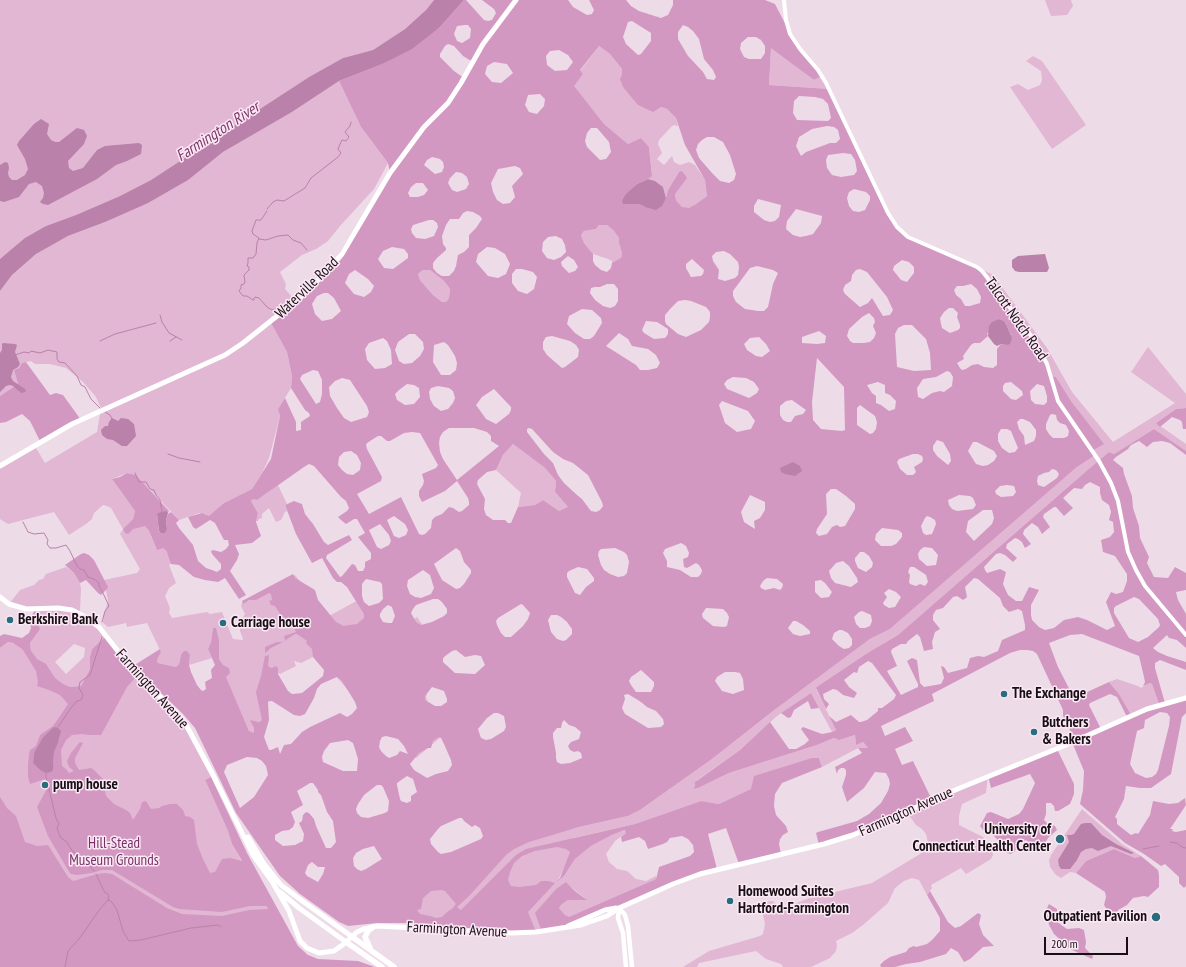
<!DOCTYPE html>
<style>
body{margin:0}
#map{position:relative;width:1186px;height:967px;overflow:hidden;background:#eedbe8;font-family:"PT Sans Narrow",sans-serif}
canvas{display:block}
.scale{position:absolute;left:1044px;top:937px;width:84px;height:18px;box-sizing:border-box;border:2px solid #160f14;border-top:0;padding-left:5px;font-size:12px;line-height:14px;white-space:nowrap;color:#160f14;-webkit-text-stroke:3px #fce8f5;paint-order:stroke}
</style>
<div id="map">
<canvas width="1186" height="967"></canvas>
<div class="scale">200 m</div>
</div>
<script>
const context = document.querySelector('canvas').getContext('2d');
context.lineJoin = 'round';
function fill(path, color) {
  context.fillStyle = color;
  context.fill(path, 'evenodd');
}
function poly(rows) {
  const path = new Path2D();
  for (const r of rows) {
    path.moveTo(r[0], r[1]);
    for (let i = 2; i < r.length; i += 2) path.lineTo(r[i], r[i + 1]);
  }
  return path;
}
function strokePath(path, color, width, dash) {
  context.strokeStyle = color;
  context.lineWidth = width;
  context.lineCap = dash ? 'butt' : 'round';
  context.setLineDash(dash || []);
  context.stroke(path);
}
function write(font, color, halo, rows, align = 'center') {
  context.font = font + ' "PT Sans Narrow",sans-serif';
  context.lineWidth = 3;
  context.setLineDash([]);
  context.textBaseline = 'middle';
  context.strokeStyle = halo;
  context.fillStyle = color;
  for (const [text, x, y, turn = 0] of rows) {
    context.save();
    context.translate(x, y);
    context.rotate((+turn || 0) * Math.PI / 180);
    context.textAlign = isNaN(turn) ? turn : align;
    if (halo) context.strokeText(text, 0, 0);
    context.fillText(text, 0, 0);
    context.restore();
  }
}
fill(poly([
 [0,0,434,0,426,10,405,29,373,50,343,58,309,77,151,180,120,196,76,215,46,226,0,259],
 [1045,0,1071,0,1073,6,1067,15,1051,16],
 [599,46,610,54,622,69,622,75,655,110,661,107,667,109,676,118,678,126,674,125,672,126,659,140,658,144,662,153,657,159,664,165,672,156,674,162,680,165,689,162,695,165,705,180,707,196,696,204,688,209,682,207,676,200,675,194,679,172,668,190,666,198,663,187,655,181,648,179,652,175,649,147,641,138,628,144,604,124,573,86,583,74,580,71],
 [771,47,814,80,822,76,829,89,769,85],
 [1033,56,1042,61,1086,125,1052,149,1010,87,1018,84,1028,90,1040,85,1042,80,1041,71,1026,61],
 [339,81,361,127,388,163,374,189,340,226,328,241,316,249,302,255,280,272,286,284,285,289,295,300,271,323,287,352,292,376,291,388,278,409,280,416,269,458,262,473,252,489,224,503,209,517,205,514,199,513,179,520,136,475,127,473,112,479,135,511,133,519,126,526,143,514,146,527,149,531,156,548,163,548,175,560,169,565,176,583,169,588,165,596,170,608,169,613,172,618,207,612,210,614,222,612,233,639,242,640,243,639,240,631,240,623,245,614,241,606,242,603,295,575,329,616,360,599,387,637,417,617,438,647,425,689,427,694,426,697,441,737,416,758,395,728,379,727,313,649,313,657,301,663,294,661,296,666,280,674,270,669,266,724,257,739,249,731,224,674,218,655,219,640,213,628,211,642,208,649,212,658,189,665,190,655,181,655,179,664,176,667,158,663,157,660,161,652,147,623,127,627,126,623,108,627,103,623,104,614,108,601,104,580,137,573,140,569,120,534,123,529,111,508,107,506,103,505,94,513,92,519,86,524,69,535,54,512,8,524,0,519,0,468,36,448,45,463,97,432,101,408,96,397,83,382,66,368,50,364,35,364,31,361,22,363,19,368,14,370,18,384,0,396,0,291,12,275,36,254,68,236,105,222,187,180,223,152,292,112],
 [599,225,607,225,614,231,619,238,619,243,622,253,621,259,618,261,612,263,612,261,608,259,593,254,584,243,581,235,584,231,596,229],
 [977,267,993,275,1047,348,1072,392,1113,442,1175,403,1131,372,1148,347,1186,394,1186,408,1176,409,1156,423,1186,444,1186,451,1154,429,1114,454,1109,452,1091,467,898,635,869,652,818,686,816,689,836,730,832,732,811,693,777,716,740,750,697,780,694,785,695,789,698,788,729,773,817,745,834,738,839,740,855,735,856,745,863,742,868,748,858,748,822,767,819,758,719,804,701,801,635,824,573,838,568,860,558,880,564,876,575,859,591,846,612,835,626,830,626,833,615,841,606,854,609,862,617,869,627,871,636,879,646,881,656,876,656,879,569,918,565,915,559,908,562,904,568,900,586,899,565,882,542,932,536,932,531,922,530,927,415,917,427,867,579,827,628,816,640,810,712,759,773,711,870,639,890,629,1077,467,1094,455,1092,451,1103,444,1071,401,1056,377,1052,376],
 [423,270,430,270,444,281,450,289,449,298,446,302,442,302,433,295,420,280,418,274],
 [513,444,545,468,556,481,555,492,569,508,559,511,543,500,535,505,518,507,521,493,496,470,503,455],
 [278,485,287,504,285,505,287,511,285,512,281,520,276,522,269,508,262,514,262,518,259,519,258,521,256,521,258,513,251,501,253,498,257,500],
 [66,567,74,573,80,583,81,589,80,610,78,613,106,636,92,649,90,657,90,669,81,686,70,687,67,686,78,699,135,678,180,721,188,733,211,777,205,780,228,831,232,844,242,862,255,874,296,967,0,967,0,648,8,642,13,643,23,650,31,652,30,643,39,629,36,619,36,609,9,604,20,590,34,585,39,580,43,579,46,574],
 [74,644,85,648,84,657,66,674,55,662],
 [1117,679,1138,686,1141,688,1147,684,1150,683,1152,684,1159,704,1131,716,1119,694,1109,682],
 [988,776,986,793,962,804,959,816,959,825,983,837,991,846,993,855,991,859,968,873,966,874,961,868,931,885,932,888,927,895,919,880,912,878,904,881,895,888,888,903,863,925,852,933,836,941,837,945,836,951,830,958,811,967,783,967,781,964,766,959,756,951,699,963,697,967,683,967,709,951,760,936,763,934,765,924,761,906,763,902,773,901,777,905,783,908,810,898,872,883,920,854,925,850,928,843,926,834,922,829,916,825,906,811],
 [1082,809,1122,844,1141,856,1135,858,1114,849,1086,861,1076,873,1070,872,1061,878,1056,875,1050,867,1049,860,1051,855]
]), '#e1b7d4');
fill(poly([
 [464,0,466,0,484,20,488,21,492,20,496,13,494,9,482,0,568,0,573,7,587,15,592,14,594,10,589,0,626,0,631,6,639,11,661,18,668,15,673,5,673,0,765,0,775,4,793,39,822,76,814,80,771,48,769,85,829,89,888,213,900,231,982,271,1027,330,1052,376,1056,377,1071,401,1104,444,1092,451,1095,455,1077,467,890,629,870,639,773,711,712,759,640,810,628,816,579,827,529,842,514,849,506,855,470,895,457,907,461,910,516,855,526,849,635,824,701,801,719,804,751,789,754,776,812,758,819,758,822,767,782,783,775,794,774,806,776,815,786,826,788,832,783,835,780,839,779,844,781,854,739,864,726,828,708,834,717,869,619,908,574,923,542,932,535,913,556,889,566,882,575,891,587,900,568,900,562,904,559,908,565,915,569,917,656,879,659,867,690,856,694,852,693,845,688,839,682,836,670,838,667,842,663,844,648,849,645,841,639,837,622,842,621,837,626,833,625,830,612,835,591,846,575,859,564,876,555,883,528,912,536,932,450,930,406,923,377,923,348,926,339,922,300,894,280,876,236,813,195,728,183,714,133,666,160,649,161,652,157,660,158,663,176,667,179,664,181,655,184,651,187,651,190,655,189,665,191,672,197,685,201,690,203,691,206,689,205,682,212,678,211,670,215,665,208,649,211,642,213,628,216,628,219,640,219,659,223,665,229,668,230,673,226,677,249,731,254,733,254,728,250,720,258,722,260,722,262,720,256,692,261,676,265,656,269,655,268,665,269,667,272,668,276,666,278,668,278,674,288,691,292,694,302,693,323,676,324,670,313,657,312,649,306,643,307,641,297,634,295,634,281,643,271,648,265,653,265,647,277,642,282,642,285,640,284,636,296,632,293,626,282,617,275,606,271,605,269,601,272,600,271,594,269,593,256,600,249,600,243,604,242,601,293,574,295,578,315,590,318,600,336,622,340,624,343,626,357,624,364,618,364,614,347,587,341,582,337,582,333,578,322,558,312,563,296,534,285,505,294,501,302,504,305,514,313,524,324,542,328,545,349,535,352,540,327,555,326,558,340,577,342,576,352,564,355,565,358,571,363,571,365,567,365,562,371,559,371,553,358,537,365,533,357,519,354,519,346,524,341,520,338,517,347,511,349,508,346,501,341,497,314,466,309,464,304,467,257,500,253,499,251,501,258,513,256,522,261,536,252,543,235,545,239,554,237,560,230,571,246,595,239,599,225,578,218,582,205,580,194,577,179,565,171,564,167,552,163,548,157,550,149,531,145,526,133,529,128,534,125,533,123,529,133,519,135,511,112,479,120,477,127,473,136,475,169,511,168,513,157,514,159,532,165,532,167,528,166,520,168,514,171,512,179,520,176,523,179,528,193,545,198,561,206,568,212,570,217,572,221,569,221,564,212,554,211,551,213,550,221,552,226,549,229,545,228,540,224,540,215,523,210,520,196,529,193,527,188,517,202,513,209,516,224,503,252,489,271,459,280,416,278,409,285,398,296,422,296,431,301,430,301,422,310,416,309,413,305,410,291,388,292,376,287,352,271,323,330,268,390,173,388,163,361,127,339,81,380,65,440,27],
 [632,21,651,33,651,41,641,54,638,55,626,44,623,37,628,22],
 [465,25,468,25,471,29,470,38,462,43,457,41,454,34,457,26],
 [683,25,688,27,693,31,699,39,704,59,713,70,716,77,714,80,707,79,703,72,688,56,678,39,678,32],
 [748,37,756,37,761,40,765,46,765,53,761,59,749,59,744,57,740,49,741,43],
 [448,44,454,46,463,56,473,62,464,78,454,71,440,57,440,54,445,46],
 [599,46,610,54,622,69,622,75,620,79,623,87,638,105,653,112,661,107,667,109,676,118,685,145,705,180,707,196,696,204,689,208,682,207,676,200,675,194,687,178,682,171,679,172,668,190,666,198,645,207,639,204,622,200,637,184,648,179,652,176,649,147,641,138,628,144,604,124,574,86,583,74,580,70],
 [559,50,568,55,573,62,567,70,555,71,547,65,546,56,550,51],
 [494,62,507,64,513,73,501,83,492,82,485,74,487,66],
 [540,94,545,99,544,106,537,114,529,112,525,105,528,95],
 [799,96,815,97,823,99,828,104,831,118,828,121,797,120,793,113,794,101],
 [827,126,834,127,838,130,840,139,836,143,830,143,806,152,801,156,796,146,799,137,812,129],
 [591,128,597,128,609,142,611,152,606,159,600,160,587,147,585,141,587,133],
 [707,137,714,137,723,142,730,155,736,174,734,180,729,183,720,181,712,173,699,158,696,150,698,144,702,140],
 [843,153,851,154,855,160,857,171,854,175,841,177,832,175,827,168,826,160,828,155],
 [432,157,440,159,443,162,444,167,442,172,435,174,424,165,427,160],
 [515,166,520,168,523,174,512,186,515,197,510,203,503,204,497,200,493,192,491,183,498,169],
 [456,172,462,173,467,177,469,184,466,189,457,192,452,190,448,183,450,178],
 [416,183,423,183,428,190,424,195,418,197,410,197,408,193,411,187],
 [854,189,866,192,870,196,870,200,865,210,859,212,853,211,849,206,847,198,849,192],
 [758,199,781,205,779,217,775,221,770,222,764,220,754,212,754,206],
 [796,209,822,216,821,223,813,234,806,236,800,237,793,235,786,229,787,221],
 [467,211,473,212,480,216,482,219,476,228,469,235,469,247,464,252,458,255,456,266,454,271,449,276,442,276,437,273,433,268,433,263,437,258,446,250,446,248,443,244,442,236,446,225,450,219,459,219,463,213],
 [429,220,433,220,437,223,438,227,434,236,425,239,416,238,412,233,411,229,413,225],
 [599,225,607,225,614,231,619,238,619,243,622,253,621,258,612,263,611,268,607,272,601,270,595,265,593,261,593,254,584,243,581,235,584,231,596,229],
 [556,236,562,239,565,245,566,252,561,257,554,260,547,258,542,251,543,242,548,237],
 [392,247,404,249,408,254,408,258,393,269,384,268,378,259,383,251],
 [487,247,495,248,505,254,510,264,506,274,498,278,488,276,476,262,478,254],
 [724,251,730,254,738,262,739,267,738,275,735,278,725,281,718,279,719,270,713,261,712,256,716,252],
 [568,256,574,260,578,267,575,271,569,273,562,266,561,262],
 [692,259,704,270,703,274,701,276,691,277,686,268,686,264],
 [902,260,909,262,914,267,914,273,907,282,901,280,893,270,894,266],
 [757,266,773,270,778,273,773,284,768,307,764,311,758,311,745,309,736,302,733,296,733,291,750,268],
 [516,269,522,269,533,272,537,277,534,289,527,294,518,291,512,283,512,274],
 [860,269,867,272,887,297,893,310,890,315,883,316,872,298,868,303,860,307,845,294,843,290,845,285,851,281,852,275,856,270],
 [355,270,368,279,374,286,371,292,364,297,354,294,345,283,349,274],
 [423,270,430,270,444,281,450,289,449,298,446,302,442,302,433,295,420,280,418,274],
 [607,284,614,284,618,289,618,301,615,306,610,308,603,306,595,300,590,293,591,288,595,287,600,287],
 [971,284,977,289,981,297,980,303,970,306,965,306,961,299,956,295,954,290,957,286,963,286],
 [324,293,328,293,334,298,341,311,332,319,322,321,315,314,312,304,317,296],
 [685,300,691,301,706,307,710,312,710,317,709,322,701,330,686,337,678,334,666,324,665,321,665,315,671,308,678,301],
 [949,308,953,308,958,313,957,317,960,325,960,328,958,330,950,333,942,328,941,324,940,318,944,312],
 [582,309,592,310,601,318,602,323,594,336,590,339,584,339,575,333,567,324,569,316],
 [869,313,874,318,875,322,873,326,876,333,874,338,870,342,864,343,853,343,850,341,847,336,849,329,862,317],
 [999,319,1004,321,1007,326,1011,335,1007,345,1001,344,997,349,997,365,993,368,984,367,978,364,972,365,966,369,962,370,960,368,957,363,964,359,963,356,971,345,974,343,980,343,988,336,987,334],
 [646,321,657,322,668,329,668,334,665,338,654,339,644,333,642,330],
 [904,325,912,325,926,339,930,353,931,370,914,371,897,367,895,334,898,328],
 [819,331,826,336,825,343,817,344,802,343,802,337],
 [619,333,628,339,632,346,648,349,656,355,660,363,657,368,648,370,640,370,636,365,606,346],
 [409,334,415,334,423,342,424,349,420,356,412,363,404,364,399,361,395,350,398,342],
 [552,336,570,341,576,345,579,350,578,357,565,367,562,368,555,362,547,355,543,349,543,342,546,337],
 [759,337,766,344,770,351,762,357,756,356,747,350,744,344,750,338],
 [383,338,387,341,391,350,392,364,385,368,375,369,367,360,365,349,369,343],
 [444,342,448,345,455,356,457,363,456,370,450,375,441,375,433,362,434,345],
 [817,358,844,387,845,430,842,431,821,429,813,420,812,402],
 [313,370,318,371,322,380,322,394,320,402,316,404,300,379,302,375],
 [947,371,950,372,953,377,952,386,944,392,940,391,932,393,923,399,918,397,917,388,923,379,936,377],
 [733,377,746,378,754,382,759,389,757,393,749,398,732,391,727,389,724,384,727,380],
 [342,378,350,380,367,406,369,412,367,417,351,422,344,418,337,408,330,396,329,387,335,381],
 [878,382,885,385,885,393,890,395,896,401,895,409,889,411,881,405,876,403,876,396,872,393,867,385],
 [1011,382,1022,391,1023,395,1016,400,1011,399,1003,391,1003,386,1005,383],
 [407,384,414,385,419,388,420,397,414,404,405,405,397,400,395,394,399,390],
 [1037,384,1044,386,1047,396,1047,402,1044,405,1035,404,1031,400,1030,391],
 [438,386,449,388,453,391,455,398,453,403,448,409,441,411,434,406,430,399,429,392,431,388],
 [494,389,511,407,511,410,509,414,496,424,486,419,476,405,482,397],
 [792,400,806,410,803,414,795,416,791,422,787,422,783,420,780,415,780,406,786,401],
 [722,401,748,411,755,421,751,429,737,432,725,423,719,405],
 [860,405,875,416,877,422,876,429,873,433,870,434,857,425,857,408],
 [1052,414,1056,415,1057,420,1060,423,1066,425,1069,431,1068,436,1064,438,1053,438,1049,434,1046,429,1046,424,1050,415],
 [1020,419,1023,419,1030,422,1036,430,1036,436,1034,441,1025,445,1024,436,1019,429,1017,422],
 [449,428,474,428,487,432,491,436,491,441,499,446,457,480,443,459,440,452,439,443,440,437,443,432],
 [529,428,532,429,553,452,563,459,573,463,588,475,602,502,603,506,600,510,596,512,591,511,582,499,577,495,564,483,558,475,553,463,544,454,527,432,527,429],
 [1001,429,1007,429,1011,431,1018,448,1015,452,1009,453,1002,448,998,441,998,434],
 [412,432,420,433,438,465,436,468,422,474,424,481,423,485,419,491,419,496,422,502,445,491,457,481,468,498,469,502,469,505,462,511,459,512,453,508,449,507,442,514,435,517,432,520,431,528,425,534,422,535,419,534,401,497,369,514,357,494,381,481,382,477,367,449,366,445,367,443,378,436,381,436,387,441,390,441,404,433],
 [937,440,943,442,950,454,951,461,948,465,937,456,933,450,933,446],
 [973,442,977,442,994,451,997,456,994,461,988,465,983,466,976,464,968,451],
 [513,444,545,468,556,481,555,492,568,507,559,511,543,500,535,505,518,507,511,523,508,523,505,520,493,520,486,515,484,509,485,499,477,484,478,480,487,472,496,470,503,455],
 [351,451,357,455,361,463,360,470,353,475,347,474,342,470,338,465,339,457,344,452],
 [913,454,918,454,922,456,923,459,922,462,914,467,916,472,913,475,907,475,900,469,897,462,899,459],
 [1052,469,1056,470,1059,474,1057,478,1044,487,1038,485,1037,481,1038,476,1044,473,1049,472],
 [1007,485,1014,486,1016,492,1013,496,1001,497,996,494,995,491,1000,486],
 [831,489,836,489,846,496,855,504,855,509,845,526,840,527,837,525,832,527,827,534,819,536,816,533,817,529,827,514,826,494],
 [750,495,765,502,765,510,760,518,754,521,755,529,744,522,741,512],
 [959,495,970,496,973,498,976,505,973,509,957,511,952,509,949,505,948,500],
 [983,510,992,510,994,518,992,524,974,541,966,532,968,521],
 [394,516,405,524,408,530,406,535,399,538,394,536,387,520],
 [927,516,930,517,935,520,936,524,932,534,926,535,923,533,921,526,925,518],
 [380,524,389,535,391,541,389,545,381,549,377,547,369,530],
 [882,528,898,530,902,533,902,537,896,544,891,546,881,546,875,540,876,534],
 [681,543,686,546,689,553,688,557,683,559,684,567,687,568,696,563,699,565,702,570,701,574,698,577,691,577,680,570,667,567,667,561,663,553,665,549],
 [924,547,932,548,938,555,936,565,927,566,919,559,918,554,920,550],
 [456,548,460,551,464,562,471,570,471,573,464,584,460,588,456,589,442,580,434,564],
 [615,548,624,552,627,555,629,562,627,573,624,576,618,577,610,574,604,570,601,565,598,555,599,551,601,549],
 [860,552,864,552,869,556,873,563,872,567,866,572,858,568,855,561,855,558],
 [843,561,849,566,857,578,858,582,851,587,835,583,831,578,829,571,836,563],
 [578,567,587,569,594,578,594,581,586,587,580,595,575,593,567,577,567,573,569,571],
 [910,567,914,567,926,575,928,582,925,586,920,584,916,586,910,584,909,582,910,575,908,572],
 [423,570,430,575,434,588,431,594,421,598,415,597,410,594,407,586,408,580],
 [767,578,777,579,783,584,782,588,780,590,774,588,765,590,761,588,760,586,763,581],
 [366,579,380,582,382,584,383,599,379,603,369,606,364,602,362,596,362,584],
 [821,580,825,583,832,592,829,597,821,598,815,592,815,581],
 [889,589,896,592,901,597,895,607,889,608,884,605,883,603,887,597,884,593],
 [433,599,438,599,442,602,447,609,447,613,444,616,432,622,421,625,416,622,411,613,413,609,416,605],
 [521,604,523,605,530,613,528,619,523,626,511,637,505,637,501,633,497,625,496,621,498,618],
 [388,605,392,607,395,616,392,623,388,623,383,622,380,617,380,614,383,609],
 [706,608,723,609,727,613,729,617,727,626,724,627,713,626,703,618,702,614],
 [862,611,871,615,872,621,870,626,865,628,860,628,856,624,854,617,859,612],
 [551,615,557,615,561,617,567,622,572,629,572,634,566,640,563,641,557,639,551,632,548,620],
 [793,621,796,621,803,625,810,631,810,634,800,636,793,634,788,628],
 [839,630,842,630,848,633,852,639,852,645,849,648,844,649,839,646,832,639,834,633],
 [456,650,465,657,475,655,481,656,485,665,475,674,455,673,443,662,443,659,444,657,452,651],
 [641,670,654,682,654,686,651,692,636,692,631,685,629,681,631,677],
 [725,672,735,672,740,673,743,679,744,690,733,694,722,691,715,681,717,677],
 [337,677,342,681,355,702,357,708,352,714,347,717,340,713,310,727,302,732,291,744,284,745,280,754,278,747,271,750,269,750,264,737,269,720,268,702,270,701,272,701,294,715,300,716,305,714,314,698,317,689,321,684],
 [432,687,444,691,447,699,447,702,441,706,435,706,425,700,425,696],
 [628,694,641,702,647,707,656,711,663,719,664,724,661,727,648,728,625,714,622,708,625,699,624,695],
 [494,713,498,713,504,716,506,727,504,731,491,739,486,740,481,738,478,729,487,718],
 [564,720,569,725,575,727,581,732,579,739,571,742,568,746,570,750,574,752,578,751,581,753,582,758,570,763,561,764,557,762,556,758,556,753,553,737,553,733,557,728,561,728,562,723],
 [386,736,398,739,404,746,408,754,400,751,397,755,389,758,386,756,381,751,379,747,380,741,382,737],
 [439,737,441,738,444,744,451,760,452,765,448,771,436,774,427,778,414,770,410,764,419,753,428,748,431,748,433,741],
 [348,740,353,743,355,749,358,759,357,771,343,771,323,762,322,757,324,751,330,743],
 [247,757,257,758,262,761,266,766,268,775,254,797,240,808,224,772,227,765],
 [407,776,413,779,417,792,411,796,411,801,407,803,401,801,400,799,397,785,397,783],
 [310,783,313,783,318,790,318,792,321,795,327,812,333,821,336,842,331,848,326,848,316,826,314,819,309,813,306,812,303,815,302,821,299,823,304,834,303,841,295,845,283,846,275,840,275,835,282,831,289,830,293,827,295,822,291,812,303,805,297,791],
 [377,785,381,785,383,787,389,801,388,811,385,813,368,818,361,817,357,813,356,809,358,804,364,795],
 [459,818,462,818,464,821,472,827,475,825,480,828,483,836,481,839,451,852,441,854,438,852,431,844,430,839,438,829,441,826],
 [374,846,382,859,366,869,361,871,357,869,354,866,353,858,356,853,363,849],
 [557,847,566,849,570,852,560,878,555,883,548,881,541,881,536,885,519,887,511,886,508,880,510,872,514,863,522,856,535,851],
 [312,862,318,867,325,867,323,874,318,882,307,876,305,873,308,865],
 [441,890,445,891,456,904,453,908,447,912,442,917,436,918,430,916,420,914,417,910,421,909,423,898,431,891],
 [26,362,50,395,56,393,63,395,81,420,41,443,30,421,22,414,6,422,0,423,0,396,18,384,14,370,19,368,22,363],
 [1186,408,1186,429,1183,429,1182,422,1180,420,1172,417,1160,427,1156,423,1176,409],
 [1154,429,1186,451,1186,455,1170,443,1162,441,1153,442,1147,447,1139,441,1131,445,1128,449,1116,457,1113,460,1123,468,1124,474,1132,496,1133,508,1139,526,1140,538,1149,557,1147,563,1154,577,1168,578,1175,567,1186,573,1186,590,1176,592,1178,600,1186,614,1186,648,1177,640,1169,638,1167,635,1153,648,1158,652,1167,656,1186,662,1186,670,1160,660,1155,663,1155,668,1165,703,1186,698,1186,713,1182,717,1171,774,1151,788,1140,788,1126,786,1124,799,1115,817,1117,819,1117,824,1122,828,1131,835,1136,833,1138,834,1150,815,1153,801,1169,804,1178,803,1185,798,1186,805,1170,829,1173,829,1172,831,1176,832,1186,830,1186,886,1184,888,1179,883,1179,877,1165,864,1161,866,1144,854,1125,843,1080,804,1083,790,1084,771,1072,742,1075,740,1063,716,1063,710,1037,654,1033,651,1027,650,1020,650,1010,653,932,694,934,701,881,726,885,736,905,727,913,741,895,749,902,765,913,761,932,800,872,827,819,845,816,833,818,832,857,821,869,814,881,803,888,791,890,784,889,779,886,773,875,772,864,788,847,802,842,787,846,775,846,770,844,768,841,768,838,770,837,774,835,767,862,753,858,748,868,748,863,742,856,745,855,735,839,740,834,738,817,745,729,773,698,788,694,789,695,782,740,750,770,722,789,749,796,749,805,744,809,740,801,729,803,727,822,734,832,732,836,730,829,716,836,722,851,715,859,722,861,722,867,720,878,711,878,708,882,708,894,699,896,695,872,663,868,661,859,667,857,673,854,672,844,680,849,687,857,693,854,698,843,695,837,690,833,689,823,694,824,699,829,704,826,709,816,688,818,686,869,652,898,635,1091,467,1109,452,1114,454],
 [1090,482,1100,487,1100,493,1102,500,1109,505,1111,512,1109,520,1113,522,1114,532,1110,537,1101,540,1103,552,1115,556,1127,574,1127,581,1123,592,1116,594,1111,592,1106,602,1115,626,1107,630,1087,620,1078,617,1064,620,1054,628,1045,630,1039,627,1032,620,1031,615,1031,605,1039,590,1029,587,1022,601,1016,601,1008,595,1003,584,1006,572,1000,569,987,573,985,570,984,567,996,554,1000,553,1005,555,1013,562,1017,558,1006,548,1007,544,1015,538,1018,539,1022,542,1025,548,1031,544,1023,534,1024,530,1032,523,1038,527,1042,534,1050,527,1043,517,1044,514,1054,507,1056,507,1064,516,1073,508,1063,498,1074,488,1082,489,1085,485],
 [974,578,978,579,1000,598,1003,606,1009,612,1018,609,1022,611,1025,625,1025,630,1002,640,998,651,984,657,978,656,970,658,967,668,948,673,944,667,941,666,944,678,941,684,924,687,920,683,917,660,912,658,907,661,918,684,918,687,901,695,887,671,897,666,891,652,892,649,901,644,906,644,908,641,917,634,920,637,924,651,933,649,932,642,935,632,940,629,933,620,933,615,936,610,943,608,953,597,957,596,963,600,966,598,967,597,965,587],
 [1134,597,1139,599,1158,619,1160,625,1159,627,1148,637,1138,642,1129,638,1114,613,1114,608,1116,606],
 [1082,634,1139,656,1144,677,1145,682,1143,686,1150,683,1152,684,1159,704,1131,715,1119,694,1109,682,1074,698,1058,667,1049,643,1070,635],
 [1110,694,1117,697,1127,717,1101,729,1089,705,1090,703],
 [1160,712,1167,713,1170,717,1169,726,1158,770,1156,774,1152,777,1146,778,1135,773,1130,764,1137,731,1144,728,1145,720],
 [84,553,89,555,94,560,108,587,107,589,101,595,98,593,86,580,80,583,74,573,65,565,81,554],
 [36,609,36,619,40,629,30,643,31,651,37,659,46,664,55,678,63,684,70,687,81,686,90,669,90,657,92,649,106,636,140,678,135,678,127,687,101,735,89,735,82,734,72,735,66,740,61,750,62,766,66,769,69,773,74,771,69,767,67,761,71,753,80,742,83,743,75,758,75,763,79,770,91,768,94,770,103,779,106,796,114,804,126,810,130,813,133,820,140,809,142,802,146,801,151,809,159,808,162,806,170,804,177,804,183,810,185,816,190,817,194,820,197,844,203,859,210,873,215,872,222,859,230,858,242,861,232,844,228,831,205,780,211,777,247,853,298,946,308,955,318,959,358,961,375,967,0,967,0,797,7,808,16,816,25,842,37,846,48,845,68,877,73,881,97,874,105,873,112,874,167,908,182,914,222,916,249,910,268,909,267,906,250,906,222,912,179,909,173,907,112,870,102,870,92,873,77,875,71,874,68,870,48,836,37,807,49,785,45,779,30,784,28,777,28,765,29,754,30,750,36,746,40,735,53,726,58,719,68,704,60,695,49,690,37,686,38,682,36,671,23,650,13,643,8,642,0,648,0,636,4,634,22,638,29,633,31,628,29,619],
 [47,733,60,737,54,752,54,763,40,770,33,763,34,753,43,737],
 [811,693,819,708,811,709,808,701,794,710,791,717,788,718,781,713],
 [1057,749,1074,784,1074,794,1070,804,1058,811,1055,811,1054,806,1051,803,1046,803,1046,814,1044,820,1048,824,1055,826,1057,830,1049,837,1041,848,1037,848,1026,840,1020,843,1014,852,1011,854,1007,853,1002,845,994,836,984,831,980,826,987,813,991,812,1008,819,1019,814,1023,809,1035,783,1030,774,991,788,988,776],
 [1114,849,1135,858,1141,856,1158,870,1159,875,1159,887,1148,897,1144,896,1133,898,1127,905,1118,910,1118,916,1117,916,1107,910,1104,905,1106,897,1105,892,1076,873,1086,861],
 [930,891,948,922,955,928,961,926,978,913,981,915,979,924,983,935,994,946,983,947,970,959,964,962,958,952,951,948,946,954,920,962,906,964,895,967,881,967,880,965,884,961,890,957,906,952,909,948,914,946,916,947,927,944,932,940,940,931,940,918,927,895],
 [1049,904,1057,909,1057,914,1054,919,1060,924,1067,929,1079,928,1084,930,1086,942,1085,948,1093,956,1092,959,1070,949,1054,934,1049,925,1047,916,1047,908]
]), '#d398c2');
fill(poly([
 [434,0,464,0,440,27,412,49,380,65,339,81,292,112,223,152,188,180,148,203,105,222,68,236,36,254,12,275,0,291,0,259,25,238,46,226,76,215,120,196,151,180,309,77,343,58,373,50,405,29,426,10],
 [41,119,49,124,47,134,51,140,55,142,59,142,77,128,84,130,87,136,84,144,68,161,69,168,73,171,83,168,97,150,105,146,139,143,142,145,141,154,127,161,116,165,97,179,48,205,43,204,40,202,43,198,44,193,42,186,36,182,29,184,19,197,4,202,0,201,0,165,5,162,8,163,9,168,8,173,9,177,12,180,17,180,25,175,28,169,25,159,17,145,19,141,34,124],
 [648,179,655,181,663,187,666,198,662,206,656,210,645,207,639,204,623,204,622,200,626,194,637,184],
 [1045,254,1049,268,1047,272,1019,272,1015,271,1012,267,1012,260,1018,256],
 [999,319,1004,321,1007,326,1012,338,1010,344,1007,345,1001,344,997,346,994,344,988,336,989,326,992,322],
 [2,344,3,343,15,344,17,345,15,352,20,364,18,367,13,370,11,377,13,381,25,389,26,391,25,392,21,393,13,386,10,385,6,386,0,392,0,353,2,350],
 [112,418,118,421,121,418,128,419,134,424,136,436,127,446,122,446,113,440,107,439,102,435,101,430,105,426,108,426,109,422],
 [793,462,800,466,802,471,795,476,785,474,781,472,780,468],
 [166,511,168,513,166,520,167,529,165,533,161,533,159,531,157,514,158,513],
 [54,727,58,728,61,731,58,743,54,752,53,770,51,772,46,773,40,770,33,763,34,753,43,737],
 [1085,823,1091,823,1102,835,1116,844,1134,853,1131,854,1111,846,1098,851,1092,848,1086,849,1081,852,1077,860,1070,869,1061,869,1059,866,1058,860,1069,842,1067,835,1071,835,1074,834,1081,824]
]), '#ba81aa');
strokePath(poly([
 [267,209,273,202,277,200,284,201,305,188,311,178,338,157,341,153,338,149,341,142,342,140,346,141,349,137,345,132,350,126,351,122],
 [267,211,261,220,256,220,252,231,253,234,259,238,257,243,256,254,253,258,248,258,248,263,247,266,249,267,249,270,244,275,245,282,244,284,241,285,241,288,239,291,243,296,247,296,253,300,254,300,254,298,255,297,259,298,267,307,272,310,285,306],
 [259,239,266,240,278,236,288,235,293,240,301,243,307,250],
 [160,315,162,322,169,333,182,340],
 [100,341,115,334,156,323],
 [170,341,176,337],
 [15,355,24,352,29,353,31,351,40,353,48,350,57,352,57,359,59,362,65,363,77,376,81,385,85,387,91,399,101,409],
 [105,412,110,415,112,419],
 [168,454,179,458,200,462],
 [135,473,139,482,146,482,150,489,154,490,156,495,160,500,162,512],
 [23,522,28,532,34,534,44,533,48,540,47,544,50,548,56,548,66,545,70,551,77,566,80,569,84,570,88,577,94,579,99,583,99,586,102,591,109,606,105,611,102,622],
 [58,727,71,708,77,701,81,700,83,695,79,688,80,682,90,675,102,637],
 [46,772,46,777,56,818,59,824,57,828,59,834,62,839,66,841,73,852,78,854,83,858,94,871],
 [1170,842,1177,843,1182,847,1186,848],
 [1143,849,1159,846],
 [96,874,105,893,107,893,109,896,108,900,111,901,117,910,123,931,129,941,141,940,191,928,218,925,221,927],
 [65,967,68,951,79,939,100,909,108,900]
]), '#ba81aa', 1);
strokePath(poly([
 [784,0,786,20,790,34,800,49,818,70,826,83,888,213,897,227,908,237,977,267,982,271,986,276,1035,341,1047,364,1058,401,1099,461,1111,483,1118,501,1128,552,1136,570,1145,586,1186,635]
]), '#fff', 4);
strokePath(poly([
 [619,908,625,915,628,926,632,967],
 [619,908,618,918,623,933,626,967]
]), '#fff', 4.5);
strokePath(poly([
 [0,597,9,604,26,609,58,608,72,610,85,617,99,627,135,673,176,712,185,723,212,773,253,855,274,884],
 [248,837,264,864,281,885,301,900,351,936],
 [273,883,289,911,300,941,307,948,319,953,334,951,344,944,357,932,364,929,377,926,512,933,536,932,581,925,607,916,619,908,673,884,700,874,824,844,853,835,960,788,1066,745,1147,709,1186,698],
 [280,892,299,908,346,942],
 [568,926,605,910,616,908]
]), '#fff', 5);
strokePath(poly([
 [0,466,72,424,225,355,243,343,301,297,330,268,342,254,390,173,424,127,448,103,461,83,483,44,516,0]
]), '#fff', 5);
strokePath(poly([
 [351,936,394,967],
 [346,942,382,967],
 [370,948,365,937,368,931,373,927]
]), '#fff', 5.5);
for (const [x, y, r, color] of [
 [10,620,4,"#276d7b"],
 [223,623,4,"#276d7b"],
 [1004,694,4,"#276d7b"],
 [1034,732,4,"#276d7b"],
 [45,785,4,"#276d7b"],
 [1060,839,5,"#276d7b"],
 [730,901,4,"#276d7b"],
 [1156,917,5,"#276d7b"]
]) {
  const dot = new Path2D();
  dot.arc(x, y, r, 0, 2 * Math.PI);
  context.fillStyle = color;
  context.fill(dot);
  strokePath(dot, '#fce8f5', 1.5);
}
write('15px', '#160f14', '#fce8f5', [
 ["Waterville Road",307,288,-44],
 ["Talcott Notch Road",1016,319,55],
 ["Farmington Avenue",152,689,48],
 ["Farmington Avenue",906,812,-24],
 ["Farmington Avenue",457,930,3]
]);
write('bold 15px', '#160f14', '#fce8f5', [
 ["Berkshire Bank",18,620],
 ["Carriage house",231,623],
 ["The Exchange",1012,694],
 ["Butchers",1042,723],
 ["& Bakers",1042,740],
 ["pump house",53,785],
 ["University of",1051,830,"right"],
 ["Connecticut Health Center",1051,847,"right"],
 ["Homewood Suites",738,892],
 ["Hartford-Farmington",738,909],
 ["Outpatient Pavilion",1147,917,"right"]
], 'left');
write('15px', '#773166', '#fce8f5', [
 ["Hill-Stead",114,844],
 ["Museum Grounds",114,861]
]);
write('italic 16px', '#7c366b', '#fce8f5', [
 ["Farmington River",218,132,-33]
]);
</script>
